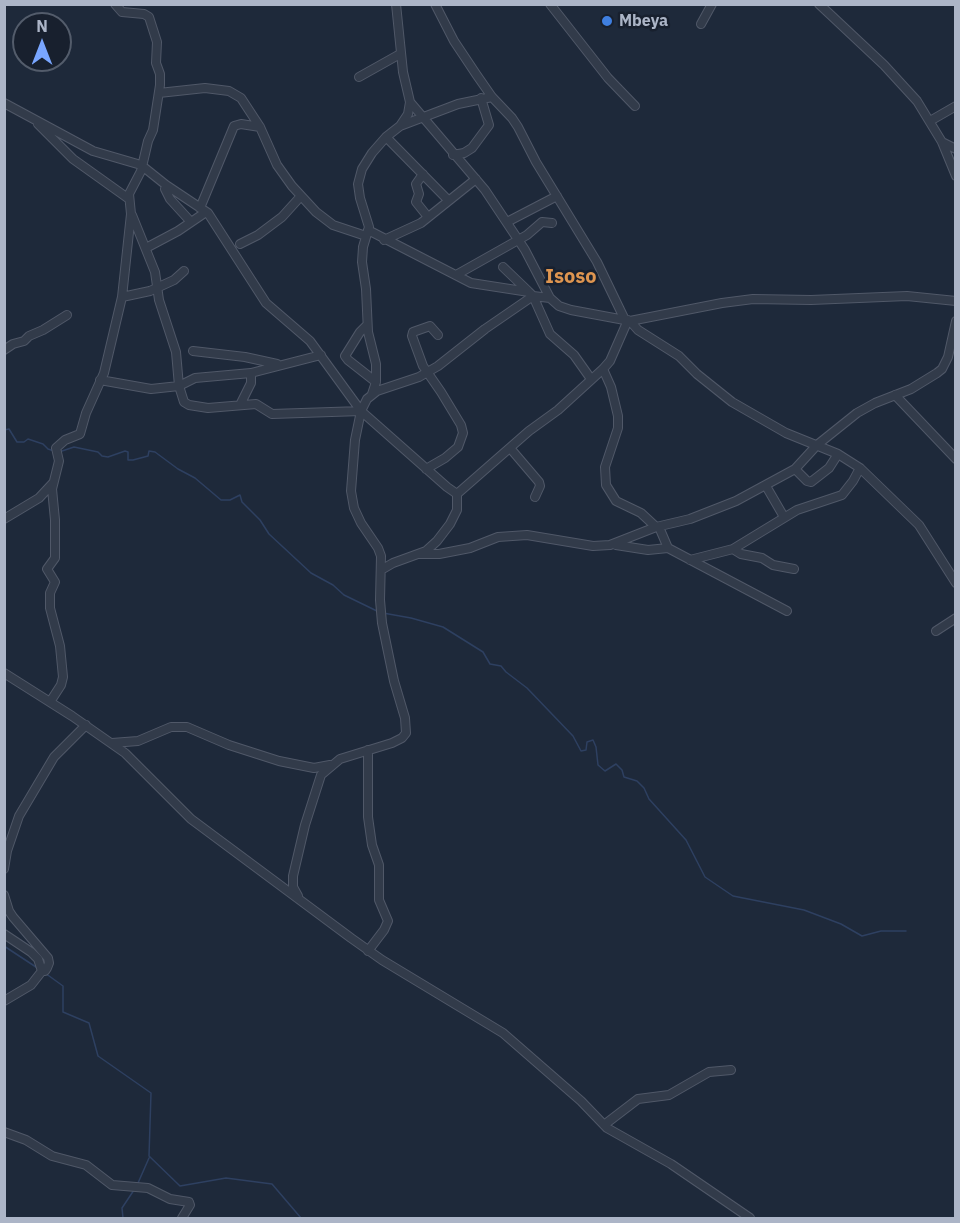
<!DOCTYPE html>
<style>
body{margin:0}
#map{position:relative;width:960px;height:1223px;overflow:hidden;background:#1e293a;font-family:"IBM Plex Sans",sans-serif}
canvas{display:block}
.frame{position:absolute;inset:0;border:6px solid #acb5c7;pointer-events:none}
.north{position:absolute;left:12px;top:12px;width:60px;height:60px;box-sizing:border-box;background:#18202e;border:2px solid #535c6b;border-radius:50%;rotate:0deg;font-size:16px;font-weight:700;line-height:24px;text-align:center;color:#acb5c7}
.north::after{content:'';display:block;margin:auto;width:21px;height:27px;background:#79a6ff;clip-path:polygon(50% 0,100% 100%,50% 72%,0 100%)}
</style>
<div id="map">
<canvas width="960" height="1223"></canvas>
<div class="frame"></div>
<div class="north">N</div>
</div>
<script>
const context = document.querySelector('canvas').getContext('2d');
context.lineJoin = 'round';
function poly(rows) {
  const path = new Path2D();
  for (const r of rows) {
    path.moveTo(r[0], r[1]);
    for (let i = 2; i < r.length; i += 2) path.lineTo(r[i], r[i + 1]);
  }
  return path;
}
function strokePath(path, color, width, dash) {
  context.strokeStyle = color;
  context.lineWidth = width;
  context.lineCap = dash ? 'butt' : 'round';
  context.setLineDash(dash || []);
  context.stroke(path);
}
function write(font, color, halo, rows, align = 'center') {
  context.font = font + ' "IBM Plex Sans",sans-serif';
  context.lineWidth = 5;
  context.setLineDash([]);
  context.textBaseline = 'middle';
  context.strokeStyle = halo;
  context.fillStyle = color;
  for (const [text, x, y, turn = 0] of rows) {
    context.save();
    context.translate(x, y);
    context.rotate((+turn || 0) * Math.PI / 180);
    context.textAlign = isNaN(turn) ? turn : align;
    if (halo) context.strokeText(text, 0, 0);
    context.fillText(text, 0, 0);
    context.restore();
  }
}
strokePath(poly([
 [4,430,9,429,17,442,24,442,28,439,43,444,48,449,54,451],
 [59,452,74,447,98,452,102,456,108,457,125,451,128,452,128,460,133,460,148,456,149,451,155,452,178,469,195,478,221,500,230,500,240,495,242,502,260,520,269,534,311,573,333,585,344,595,379,612],
 [383,613,411,618,443,627,483,652,490,664,501,666,506,672,527,688,573,736,581,751,586,750,587,742,593,740,596,747,598,765,605,771,616,764,622,770,624,777,637,781,644,788,649,799,686,840,705,877,733,896,804,910,841,924,862,936,881,931,906,931],
 [4,946,39,969],
 [45,973,63,986,63,1012,89,1023,98,1056,151,1093,149,1156,180,1186,226,1178,272,1184,301,1218],
 [138,1183,149,1158],
 [123,1218,122,1208,134,1190]
]), '#2e4061', 1.5);
const minor = poly([
 [396,4,403,72,410,102,485,190,525,250,550,298],
 [435,4,454,41,476,74,492,97,512,118,518,127,536,162,597,262,625,320],
 [550,4,608,78,635,106],
 [819,4,884,65,917,101,942,142,956,176],
 [701,24,712,4],
 [359,77,400,54],
 [159,93,205,88,229,91,241,98,260,127,277,165,292,186,316,212,333,225,366,236],
 [4,103,93,151,141,165,166,185,208,213,266,303,310,341,361,411,447,487,457,494,529,431,558,410,603,369,610,361,628,320],
 [930,121,956,106],
 [38,124,73,159,129,199],
 [400,126,458,104,492,97],
 [386,137,448,200],
 [942,142,956,149],
 [453,155,464,153,472,148,489,125,481,98],
 [423,174,416,184,419,194,416,202,428,217],
 [165,189,170,199,191,222],
 [200,208,234,126,241,124,260,127],
 [132,215,155,272,159,300,176,352,179,386,184,402,189,405,208,408,256,404,272,414,361,411],
 [507,222,557,196],
 [368,230,471,283,529,292,533,296,550,298,559,306,571,310,630,321,638,330,679,356,697,374,732,402,786,433,838,454,860,468,919,525,956,583],
 [384,240,421,223,476,179],
 [240,244,258,235,282,217,301,196],
 [146,248,178,231,206,212],
 [503,267,528,291],
 [456,275,527,235,542,222,552,223],
 [122,297,150,291,174,280,184,271],
 [630,321,722,303,753,299,811,300,907,296,956,301],
 [367,325,360,332,345,356,348,360,376,382],
 [4,350,13,344,24,341,29,336,43,330,67,315],
 [193,351,245,357,277,364],
 [603,369,611,387,618,416,618,428,605,467,606,485,616,501,641,513,656,527],
 [100,380,151,389,179,386,195,378,251,373,321,355],
 [372,394,376,382,376,364,368,332,366,289,362,262,363,247,369,227,360,198,358,184,362,169,372,153,386,137,400,126,408,114,410,102],
 [895,395,956,459],
 [240,405,251,383,251,373],
 [510,448,539,482,540,486,535,497],
 [426,469,445,458,458,447,463,433,461,425,441,392,423,366,412,336,413,332,430,326,438,335],
 [795,469,807,481,811,482,829,468,838,454],
 [766,486,784,517],
 [4,519,39,498,53,483],
 [659,527,668,548,787,611],
 [616,545,648,550,668,548],
 [733,549,741,554,762,558,773,565,794,569],
 [420,554,439,554,470,548,498,537,527,535,593,546,610,545,656,527,690,519,736,501,795,469,817,445,857,413,875,403,911,389,937,373,942,369,948,357,956,321],
 [690,560,733,549,797,510,842,495,853,481,860,468],
 [381,570,393,563,426,551,437,541,450,524,457,510,457,494],
 [936,631,956,618],
 [4,673,72,716,125,753,191,819,351,938,382,960,503,1033,581,1101,607,1128,671,1164,750,1218],
 [50,702,61,685,63,677,60,646,50,608,50,593,55,582,47,569,55,558,55,520,52,489,59,461,56,448,65,440,80,434,86,413,104,373,122,297,131,214,129,194,141,171,148,141,153,130,160,85,160,74,156,63,157,42,149,17,144,14,122,12,115,4],
 [112,743,138,741,171,727,187,727,229,745,279,761,314,768,330,765],
 [368,750,368,817,372,845,379,865,379,900,388,921,384,930,368,951],
 [4,869,7,851,19,816,54,757,86,725],
 [4,895,9,911,13,917,48,958,49,963,47,968,45,971,42,971],
 [298,896,293,887,293,876,305,825,321,775,340,759,392,743,402,738,406,733,405,718,394,681,382,623,380,600,381,556,378,548,361,523,354,508,351,491,355,440,361,411,367,399,377,391,419,377,438,366,485,329,533,296,550,334,574,355,591,379],
 [4,934,31,952,38,959,42,971,31,985,4,1001],
 [604,1125,638,1099,669,1095,709,1072,731,1070],
 [4,1132,26,1140,52,1156,86,1165,112,1185,148,1188,170,1199,189,1202,190,1205,182,1218]
]);
strokePath(minor, '#505868', 10);
strokePath(minor, '#323b4a', 8);
for (const [x, y, r, color] of [
 [607,21,6,"#3f7fe0"]
]) {
  const dot = new Path2D();
  dot.arc(x, y, r, 0, 2 * Math.PI);
  context.fillStyle = color;
  context.fill(dot);
  strokePath(dot, '#18202e', 2);
}
write('bold 16px', '#acb5c7', '#18202e', [
 ["Mbeya",619,21]
], 'left');
write('bold 20px', '#de9550', '#18202e', [
 ["Isoso",571,277]
]);
</script>
